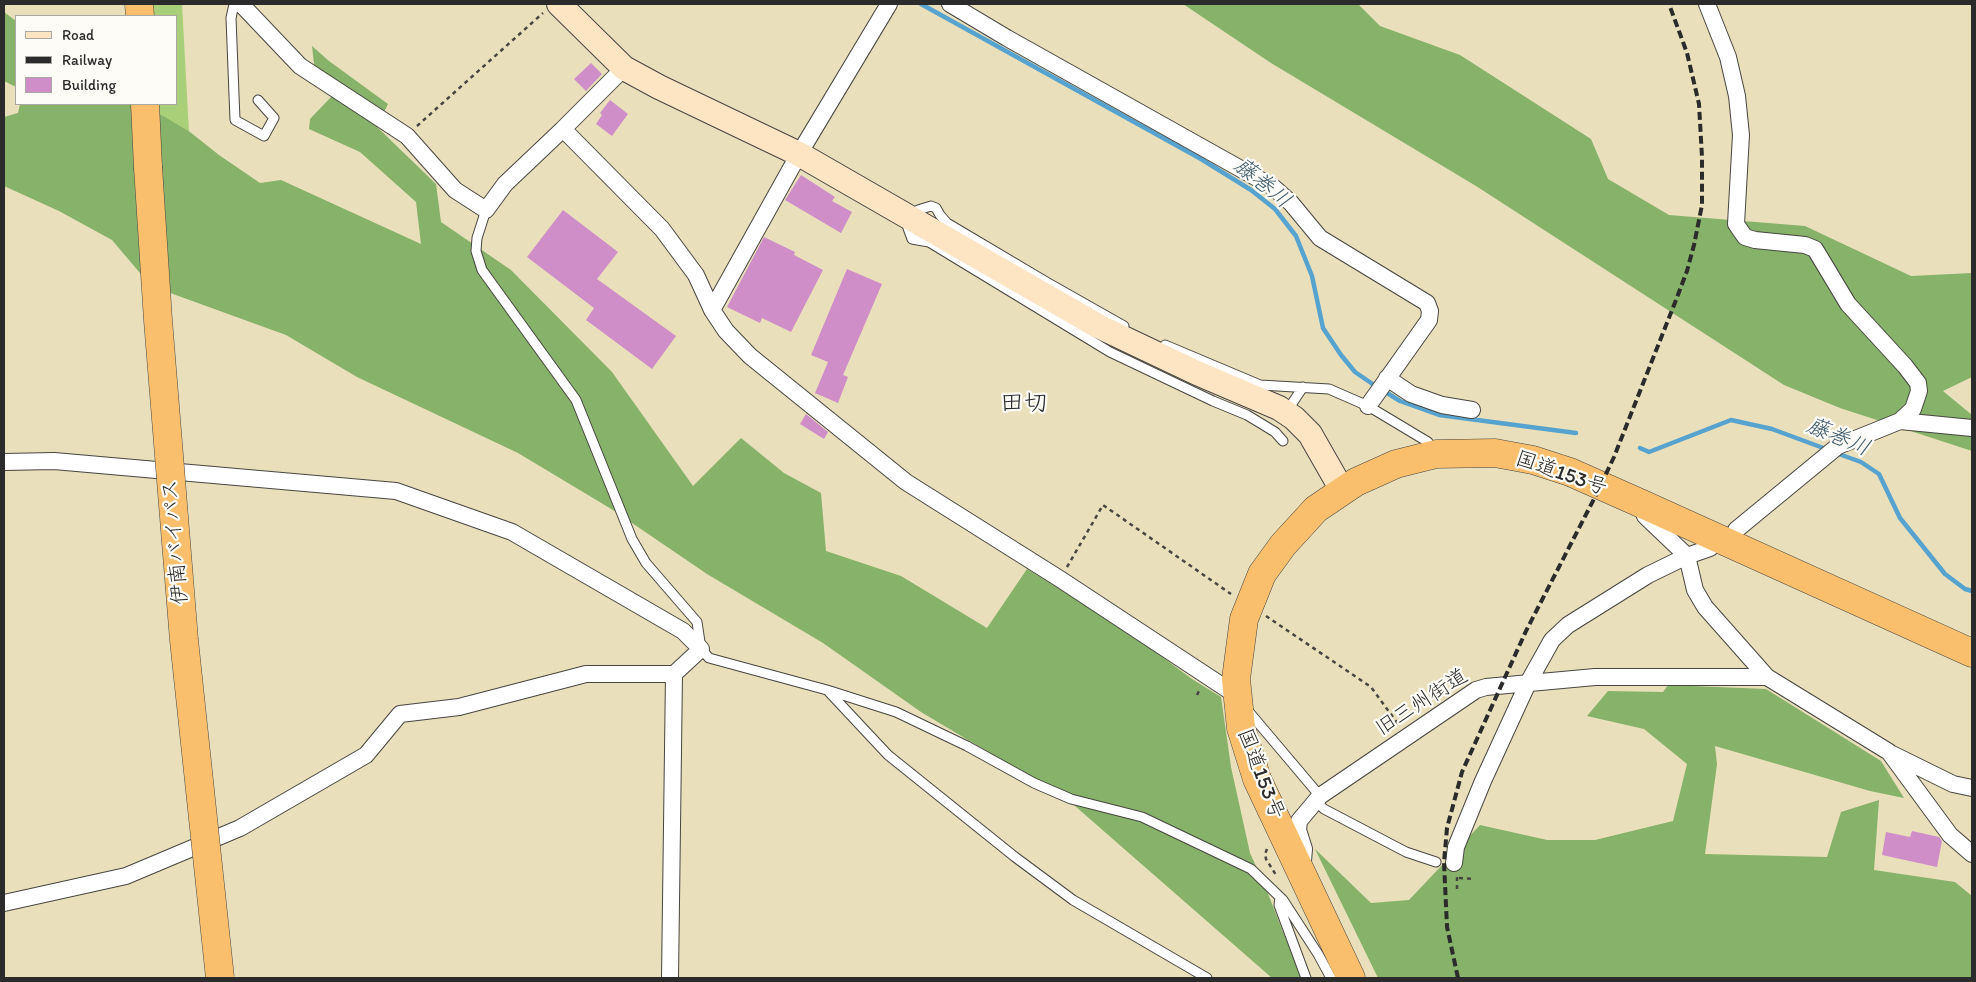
<!DOCTYPE html>
<meta charset="utf-8">
<style>
body{margin:0}
#map{position:relative;width:1976px;height:982px;overflow:hidden;background:#e9dfbb;font-family:Itim,sans-serif}
canvas{display:block}
.frame{position:absolute;inset:0;border:5px solid #2b2b2b;pointer-events:none}
.legend{position:absolute;left:15px;top:15px;width:162px;height:90px;box-sizing:border-box;background:#fdfcf7;border:1px solid #a9a8a5;margin:0;padding:6px 9px;list-style:none;font-size:15px;color:#2b2b2b}
.legend li{display:flex;align-items:center;gap:10px;height:25px}
.legend b{width:25px;border:1px solid #a9a8a5}
</style>
<div id="map">
<canvas width="1976" height="982"></canvas>
<div class="frame"></div>
<ul class="legend">
<li><b style="height:6px;background:#fde5c4"></b>Road</li>
<li><b style="height:6px;background:#2b2b2b"></b>Railway</li>
<li><b style="height:14px;background:#cf8ec7"></b>Building</li>
</ul>
</div>
<script>
const context = document.querySelector('canvas').getContext('2d');
context.lineJoin = 'round';
function fill(path, color) {
  context.fillStyle = color;
  context.fill(path, 'evenodd');
}
function poly(rows) {
  const path = new Path2D();
  for (const r of rows) {
    path.moveTo(r[0], r[1]);
    for (let i = 2; i < r.length; i += 2) path.lineTo(r[i], r[i + 1]);
  }
  return path;
}
function strokePath(path, color, width, dash) {
  context.strokeStyle = color;
  context.lineWidth = width;
  context.lineCap = dash ? 'butt' : 'round';
  context.setLineDash(dash || []);
  context.stroke(path);
}
function write(font, color, halo, rows, align = 'center') {
  context.font = font + ' Itim,"Klee One",sans-serif';
  context.lineWidth = 4.5;
  context.setLineDash([]);
  context.textBaseline = 'middle';
  context.strokeStyle = halo;
  context.fillStyle = color;
  for (const [text, x, y, turn = 0] of rows) {
    context.save();
    context.translate(x, y);
    context.rotate((+turn || 0) * Math.PI / 180);
    context.textAlign = isNaN(turn) ? turn : align;
    if (halo) context.strokeText(text, 0, 0);
    context.fillText(text, 0, 0);
    context.restore();
  }
}
fill(poly([
 [151,4,182,4,192,187,171,173,157,104,176,104,176,16,152,16]
]), '#a9cf79');
fill(poly([
 [1183,4,1358,4,1380,26,1460,55,1591,139,1608,179,1669,215,1805,226,1911,276,1972,273,1972,377,1943,391,1972,415,1972,451,1840,408,1784,385,1476,186,1271,63],
 [4,12,16,21,16,87,4,81],
 [312,46,329,61,388,104,377,127,436,184,441,222,511,270,612,372,693,486,741,438,784,473,821,493,826,551,901,576,987,628,1027,569,1122,627,1192,679,1221,697,1231,767,1250,853,1265,886,1301,978,1272,978,1067,799,921,712,823,643,707,574,613,510,518,453,357,377,286,335,151,286,112,240,59,211,4,186,4,117,18,113,20,104,143,104,190,132,219,155,260,183,281,180,421,244,416,202,360,152,309,129,310,119,332,96,316,81],
 [1668,685,1766,689,1881,761,1904,798,1870,791,1715,746,1717,764,1705,854,1827,857,1841,812,1879,800,1874,870,1955,882,1972,896,1972,978,1378,978,1315,849,1371,903,1409,900,1480,825,1547,840,1595,840,1673,821,1687,764,1644,729,1587,716,1608,691,1663,692]
]), '#86b269');
strokePath(poly([
 [921,4,1201,159,1251,190,1275,209,1296,236,1312,276,1323,328,1341,355,1355,372,1377,387],
 [1384,391,1400,401,1439,415,1576,433],
 [1640,448,1649,452,1731,420,1772,429,1826,449],
 [1836,453,1861,462,1879,474,1900,518,1945,574,1965,589,1972,591]
]), '#57a3cf', 4.5);
fill(poly([
 [591,63,602,74,586,91,574,79],
 [610,100,628,114,612,136,596,124,602,115,600,113],
 [801,175,835,197,832,201,852,212,841,233,785,200],
 [563,210,618,252,597,279,676,336,652,369,586,320,594,308,527,257],
 [764,237,795,252,794,255,823,270,791,332,762,318,760,323,727,307],
 [847,269,882,284,843,375,848,377,838,403,815,393,828,362,811,355],
 [806,414,828,432,824,439,800,424],
 [1912,831,1939,837,1942,841,1937,867,1882,855,1886,832,1910,837]
]), '#cf8ec7');
const lane = poly([
 [234,4,231,18,235,120,264,136,274,118,258,100],
 [486,210,477,238,476,251,482,270,576,400,632,539,646,563,697,622,701,649,709,658,827,690,896,712,967,746,1034,783,1071,799,1142,817,1251,869,1283,900,1318,954,1331,978],
 [1124,326,1048,283,947,223,940,215,936,208,931,206,918,210,913,218,908,228,912,239,929,242,1110,352,1213,401,1247,415,1275,432,1283,441],
 [1165,345,1260,385,1329,389,1368,406,1428,442],
 [1291,405,1303,387],
 [829,692,888,755,1015,857,1073,900,1207,978],
 [1245,710,1249,712,1320,796],
 [1315,801,1324,809,1406,852,1436,862],
 [1280,897,1279,905,1306,978]
]);
const street = poly([
 [241,4,300,66,407,136,455,190,486,210,505,184,563,129,662,229,696,275,712,310,726,331,750,356,906,482,1060,579,1236,695],
 [950,4,1007,38,1273,187,1291,203,1320,238,1427,303,1430,311,1429,320,1368,406],
 [1707,4,1728,57,1737,96,1741,135,1736,224,1745,237,1755,240,1805,245,1815,249,1848,304,1905,366,1918,383,1919,391,1913,409,1900,421],
 [563,129,624,68],
 [712,310,799,154,889,4],
 [1387,378,1411,394,1442,405,1472,410],
 [4,462,54,461,396,491,512,532,683,631,701,649,674,674,670,978],
 [1642,507,1645,516,1687,556,1695,590,1705,607,1767,677],
 [1736,530,1838,446,1900,421,1972,428],
 [1892,754,1953,784,1972,788],
 [1303,861,1304,849,1298,830,1299,821,1320,796,1476,690,1486,687,1595,677,1767,677,1889,752,1950,835,1972,854],
 [1454,863,1456,847,1483,781,1528,683,1552,640,1568,625,1648,575,1687,556,1710,548],
 [4,903,126,876,240,828,366,755,400,714,459,707,586,674,674,674]
]);
const secondary = poly([
 [559,4,624,68,659,87,799,154,1098,326,1197,373,1279,408,1294,418,1310,434,1342,490]
]);
const highway = poly([
 [139,4,140,16],
 [145,104,148,167],
 [1351,978,1257,779,1241,728,1236,679,1244,619,1262,574,1283,545,1316,509,1356,482,1396,464,1436,454,1495,453,1533,460,1570,472,1640,503,1972,653]
]);
strokePath(lane, '#484641', 11);
strokePath(street, '#484641', 18);
strokePath(secondary, '#484641', 26);
strokePath(highway, '#484641', 29);
strokePath(poly([
 [417,126,543,13],
 [1067,567,1103,505,1231,594],
 [1266,616,1371,687,1398,724],
 [1197,695,1200,689],
 [1267,849,1265,854,1266,859,1276,875],
 [1457,877,1457,890],
 [1459,878,1475,879]
]), '#484641', 2.5, [4, 4]);
strokePath(lane, '#fff', 9);
strokePath(street, '#fff', 16);
strokePath(secondary, '#fde5c4', 24);
strokePath(highway, '#f9bf6c', 28);
strokePath(poly([
 [1458,978,1447,927,1444,862,1447,828,1462,772,1526,631,1595,497,1614,457,1676,300,1687,271,1694,245,1702,205,1702,157,1699,104,1687,53,1669,4]
]), '#2b2b2b', 4, [8, 4]);
const highwayBridge = poly([
 [148,167,158,320,184,640,220,978]
]);
strokePath(highwayBridge, '#484641', 29, []);
strokePath(highwayBridge, '#f9bf6c', 28);
write('21px', '#2b2b2b', '#fdfcf7', [
 ["国道153号",1561,474,19],
 ["伊南バイパス",176,542,-95],
 ["旧三州街道",1422,703,-33],
 ["国道153号",1260,774,69]
]);
write('italic 22px', '#3d5b6d', '#fdfcf7', [
 ["藤巻川",1262,184,39],
 ["藤巻川",1838,438,23]
]);
write('24px', '#2b2b2b', '#fdfcf7', [
 ["田切",1024,404]
]);
</script>
